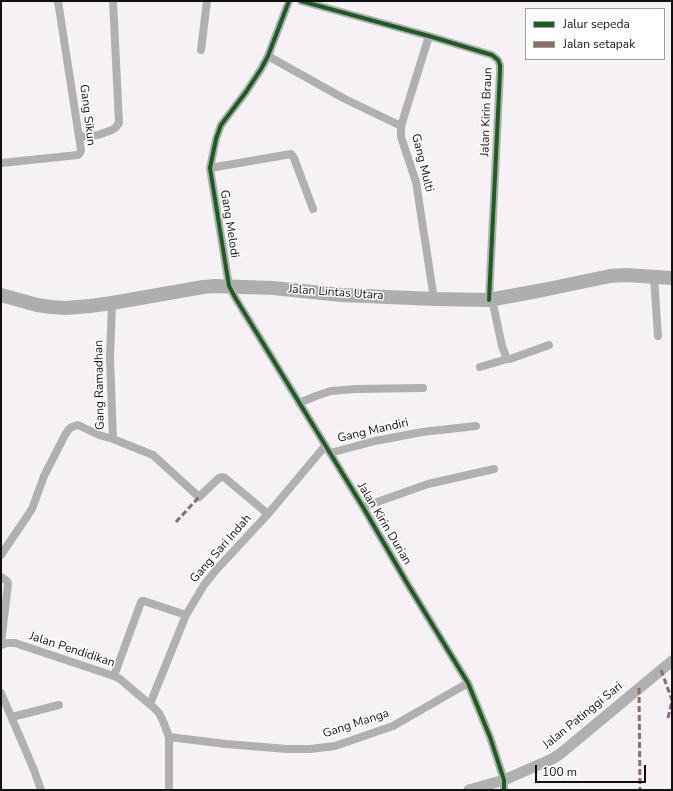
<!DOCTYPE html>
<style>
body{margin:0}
#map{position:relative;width:673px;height:791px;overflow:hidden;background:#f6f1f4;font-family:"Nunito Sans",sans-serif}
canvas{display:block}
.frame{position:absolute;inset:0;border:2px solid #120f11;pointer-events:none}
.legend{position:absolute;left:525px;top:8px;width:140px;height:52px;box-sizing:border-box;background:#fff;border:1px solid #a09fa0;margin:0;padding:5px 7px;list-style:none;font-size:12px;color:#120f11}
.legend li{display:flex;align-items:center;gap:8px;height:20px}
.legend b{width:20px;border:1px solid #a09fa0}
.scale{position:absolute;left:535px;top:765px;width:111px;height:18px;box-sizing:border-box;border:2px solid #120f11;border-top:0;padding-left:5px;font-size:12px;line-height:14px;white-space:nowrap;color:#120f11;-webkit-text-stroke:3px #fff;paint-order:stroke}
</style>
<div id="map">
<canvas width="673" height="791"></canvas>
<div class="frame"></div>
<ul class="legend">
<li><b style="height:5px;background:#1b5e20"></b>Jalur sepeda</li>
<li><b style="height:5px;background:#8d6e63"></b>Jalan setapak</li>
</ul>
<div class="scale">100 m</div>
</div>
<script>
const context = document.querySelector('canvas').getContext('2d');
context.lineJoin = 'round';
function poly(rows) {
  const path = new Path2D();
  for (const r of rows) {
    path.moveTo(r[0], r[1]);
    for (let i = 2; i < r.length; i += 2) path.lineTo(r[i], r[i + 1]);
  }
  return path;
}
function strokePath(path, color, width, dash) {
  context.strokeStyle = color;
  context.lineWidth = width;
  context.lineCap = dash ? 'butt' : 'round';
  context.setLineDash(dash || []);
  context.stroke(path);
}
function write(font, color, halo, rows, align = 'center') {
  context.font = font + ' "Nunito Sans",sans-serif';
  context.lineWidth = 3;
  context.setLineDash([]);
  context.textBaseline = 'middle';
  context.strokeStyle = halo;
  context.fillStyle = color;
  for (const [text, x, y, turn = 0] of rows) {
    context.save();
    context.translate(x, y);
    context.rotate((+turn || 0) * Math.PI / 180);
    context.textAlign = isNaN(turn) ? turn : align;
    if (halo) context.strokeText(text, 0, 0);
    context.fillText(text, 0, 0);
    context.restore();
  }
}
strokePath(poly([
 [289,1,268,56,261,69,246,92,221,125,216,139,210,168,229,286,236,299,363,507,407,583,468,683,490,737,504,780,504,790],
 [301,1,429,36,492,55,498,60,500,65,500,72,489,300],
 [429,36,401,126,401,137,416,182,434,299],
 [201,50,207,1],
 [268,56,343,98,401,126],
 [79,137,98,135,112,130,115,128,119,123,113,1],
 [1,163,78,155,80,153,81,150,79,137,58,1],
 [210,168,291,154,294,158,313,209],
 [654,277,658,336],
 [492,299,502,346,507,359,510,359,549,345],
 [112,303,110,357,113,439,153,455,199,497,219,478,222,477,225,478,268,514],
 [480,367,507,359],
 [299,403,316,396,331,391,356,389,423,388],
 [330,453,375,441,422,432,476,426],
 [363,507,428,484,494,469],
 [1,555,32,509,44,476,65,435,69,429,72,427,78,425,99,435,113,439],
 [1,577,7,581,8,584,1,643],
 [1,645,8,643,15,643,114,676,120,679,154,708,159,713,163,721,169,737,169,790],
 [114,676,141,602,142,601,144,601,186,615],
 [1,693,34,770,41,790],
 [150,704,186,615,204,585,216,570,268,514,325,446],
 [12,717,59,705],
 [169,737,226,744,287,749,310,749,335,746,393,726,468,683]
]), '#b0b0b0', 8);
strokePath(poly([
 [469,790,504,780,552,759,560,754,672,661]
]), '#b0b0b0', 11);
strokePath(poly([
 [1,295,37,305,51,307,66,308,90,306,112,303,203,287,215,286,273,288,342,295,434,299,489,300,543,290,610,276,626,275,672,278]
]), '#afaeae', 14);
strokePath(poly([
 [176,522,199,497],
 [661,670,672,700],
 [639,688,640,790],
 [668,718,672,701]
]), '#8d6e63', 3, [6, 3]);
strokePath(poly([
 [289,1,268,56,261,69,246,92,221,125,216,139,210,168,229,286,236,299,363,507,407,583,468,683,490,737,504,780,504,790],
 [301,1,429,36,492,55,498,60,500,65,500,72,489,300]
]), '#1b5e20', 4);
write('12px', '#120f11', '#fff', [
 ["Jalan Kirin Braun",487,112,-88],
 ["Gang Sikun",87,115,83],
 ["Gang Multi",422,163,76],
 ["Gang Melodi",229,224,81],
 ["Jalan Lintas Utara",336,293,4],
 ["Gang Ramadhan",100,385,-91],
 ["Gang Mandiri",373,431,-13],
 ["Jalan Kirin Durian",384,524,59],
 ["Gang Sari Indah",221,549,-49],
 ["Jalan Pendidikan",72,650,18],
 ["Jalan Patinggi Sari",583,716,-39],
 ["Gang Manga",356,724,-18]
]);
</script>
